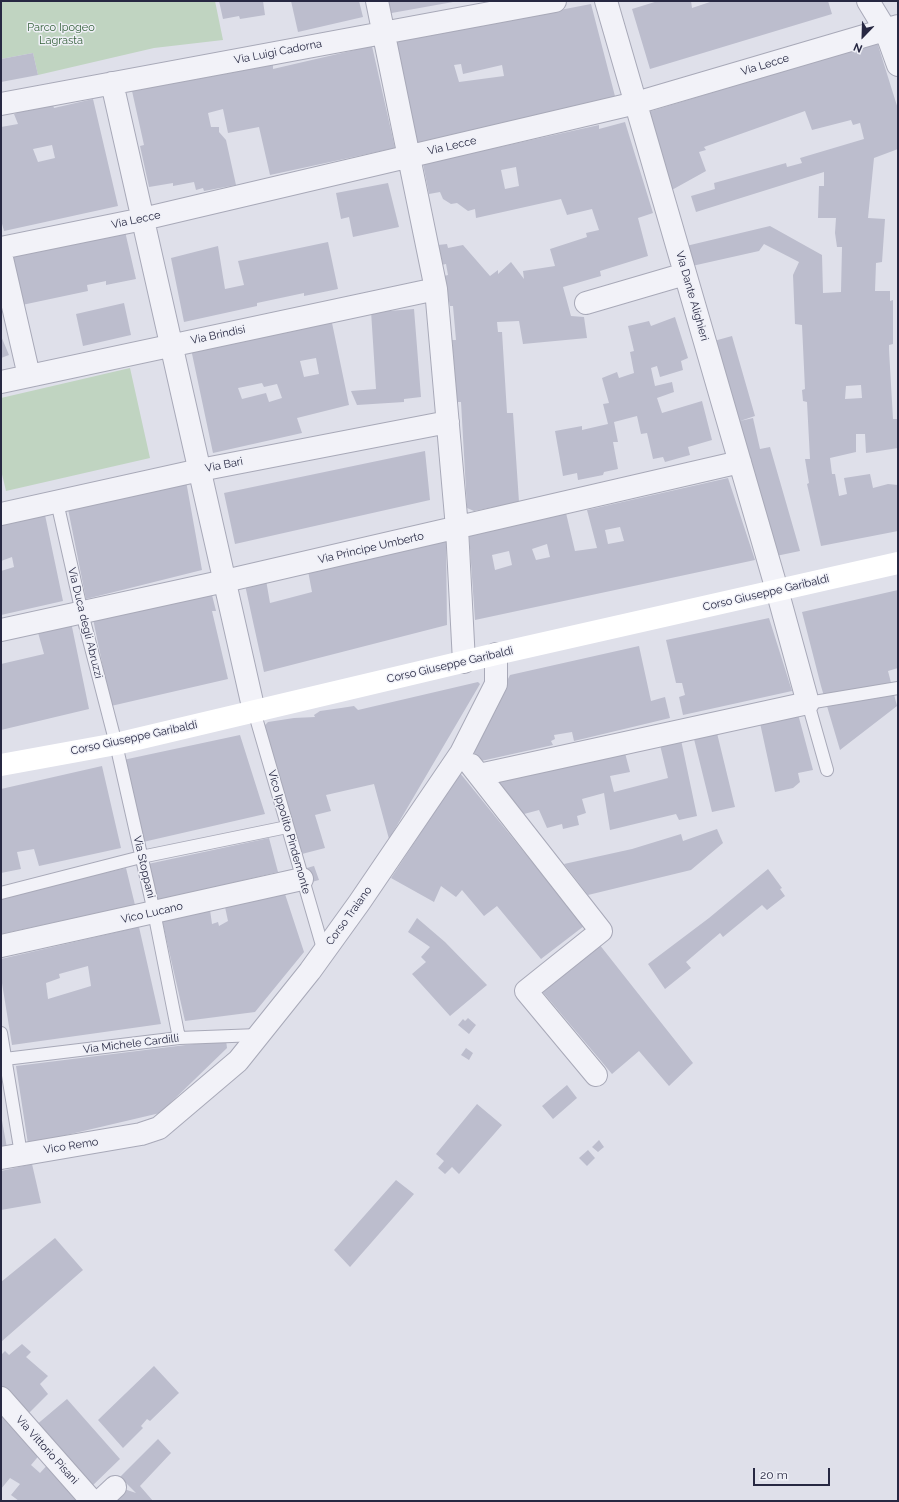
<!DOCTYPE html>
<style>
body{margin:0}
#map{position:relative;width:899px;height:1502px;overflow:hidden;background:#dfe0ea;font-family:Raleway,sans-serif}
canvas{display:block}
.frame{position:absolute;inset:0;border:2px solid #272842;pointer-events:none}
.north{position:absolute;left:843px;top:16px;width:40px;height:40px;-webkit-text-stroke:3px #eff0f7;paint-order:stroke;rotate:203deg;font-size:11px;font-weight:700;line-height:16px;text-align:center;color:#272842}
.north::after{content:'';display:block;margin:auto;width:14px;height:18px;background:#272842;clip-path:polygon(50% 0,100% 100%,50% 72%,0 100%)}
.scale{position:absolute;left:753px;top:1468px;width:77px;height:18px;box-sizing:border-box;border:2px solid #272842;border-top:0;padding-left:5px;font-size:12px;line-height:14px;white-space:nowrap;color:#272842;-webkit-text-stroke:3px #eff0f7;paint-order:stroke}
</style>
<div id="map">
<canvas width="899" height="1502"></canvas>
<div class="frame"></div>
<div class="north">N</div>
<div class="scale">20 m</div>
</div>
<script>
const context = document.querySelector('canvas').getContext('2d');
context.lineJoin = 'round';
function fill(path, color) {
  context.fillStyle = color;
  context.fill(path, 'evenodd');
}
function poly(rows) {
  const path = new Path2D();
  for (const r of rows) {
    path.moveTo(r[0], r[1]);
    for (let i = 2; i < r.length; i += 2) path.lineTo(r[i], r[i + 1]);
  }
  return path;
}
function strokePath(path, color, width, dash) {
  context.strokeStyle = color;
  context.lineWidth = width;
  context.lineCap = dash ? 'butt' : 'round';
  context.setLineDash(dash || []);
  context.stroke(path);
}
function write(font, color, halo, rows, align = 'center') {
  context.font = font + ' Raleway,sans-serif';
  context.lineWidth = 3;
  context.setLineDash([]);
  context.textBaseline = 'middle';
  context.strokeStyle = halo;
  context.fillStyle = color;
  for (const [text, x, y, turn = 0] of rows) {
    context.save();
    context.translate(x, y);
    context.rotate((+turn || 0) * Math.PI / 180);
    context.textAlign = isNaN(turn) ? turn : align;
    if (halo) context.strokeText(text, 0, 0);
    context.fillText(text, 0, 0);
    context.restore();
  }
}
fill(poly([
 [1,1,215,1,223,40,154,48,38,75,33,53,1,59],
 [130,368,150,458,6,491,1,470,1,398]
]), '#c0d4c1');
fill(poly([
 [219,1,263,1,265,15,240,19,239,16,223,19],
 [291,1,359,1,363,17,298,32],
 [383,1,453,1,453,2,386,14],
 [658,1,691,1,692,8,713,1,828,1,832,14,650,69,632,9],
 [591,4,616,100,417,144,394,42],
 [461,64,463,74,502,65,504,76,459,82,454,65],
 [877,42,898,109,898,149,874,158,868,218,885,219,882,262,876,263,875,291,890,291,890,301,893,300,893,344,889,345,889,350,893,419,898,419,898,448,866,453,865,434,856,434,856,452,830,458,832,474,835,474,839,496,847,494,844,478,870,474,873,488,888,484,898,485,898,531,821,546,807,484,809,483,805,459,810,459,807,402,803,401,802,390,805,389,802,325,795,324,793,275,799,262,764,244,759,251,692,266,686,246,770,226,822,255,823,293,841,292,842,247,837,247,835,233,836,218,818,218,819,186,824,186,824,172,696,212,691,196,715,189,714,183,786,163,787,167,802,163,800,158,864,139,860,123,853,125,851,120,812,130,805,111,704,147,706,150,699,152,706,171,670,191,645,113],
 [861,385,862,398,845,399,846,386],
 [372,46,395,148,270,175,259,127,228,133,223,109,208,113,211,127,219,127,219,132,226,140,236,185,204,191,203,188,196,190,194,182,173,186,173,183,149,187,140,146,144,145,132,91,273,65,273,69],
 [33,53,38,75,1,82,1,59],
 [93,99,118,206,4,231,1,220,1,127,18,124,14,114,33,107,53,105,54,108],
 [52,145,55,158,38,162,33,149],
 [625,122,653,213,638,218,648,256,600,271,601,276,563,287,571,316,584,317,587,338,523,344,519,321,497,322,498,332,502,332,507,413,513,413,519,502,474,511,467,508,461,402,457,402,452,340,456,340,453,306,450,306,444,276,448,275,446,264,441,265,438,245,447,244,448,248,463,245,490,276,498,270,498,274,511,262,524,279,523,271,555,266,550,249,587,237,586,233,599,230,592,209,567,215,561,199,476,218,475,209,468,211,457,203,451,204,443,199,440,192,429,194,423,164,599,125,599,129],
 [516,167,519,186,505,189,501,170],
 [388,183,399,227,353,237,349,217,341,219,336,193],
 [124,227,136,279,106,285,106,281,87,285,88,291,22,305,10,253],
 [328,242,338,289,304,296,304,293,257,303,257,306,184,322,171,258,218,246,225,289,244,285,238,261],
 [124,303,131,335,83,346,76,314],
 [388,307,389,311,414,309,421,397,404,399,404,402,357,405,351,391,376,389,371,311],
 [675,317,688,358,681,361,683,370,660,377,657,366,651,368,655,386,672,382,674,392,657,398,662,413,702,401,712,440,688,447,690,455,665,462,663,457,653,459,647,433,641,434,637,416,614,422,618,442,613,442,618,469,604,472,603,475,578,480,577,473,563,476,555,431,582,426,582,430,608,424,603,404,609,403,602,378,617,372,619,378,634,373,630,352,634,351,628,326,649,321,651,326],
 [331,318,349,405,297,418,302,433,213,453,191,349],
 [316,358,319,374,304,377,300,361],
 [262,383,264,387,277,384,282,398,269,402,266,393,242,399,238,388],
 [1,336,9,355,1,358],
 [732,336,755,416,740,421,753,418,760,449,770,447,800,551,776,556,714,341],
 [425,451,430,500,235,544,224,493],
 [728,478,755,560,475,620,469,534,566,513,575,551,597,548,587,510],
 [620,527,624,541,608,544,605,530],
 [547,544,550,557,536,560,532,549],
 [509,551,512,565,495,570,492,555],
 [186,481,202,570,86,599,68,509],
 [45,515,63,601,1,615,1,571,14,567,12,557,1,561,1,524],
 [446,539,447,625,264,672,245,585,266,580,270,603,312,592,308,571],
 [898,590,898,668,888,671,897,706,840,750,821,686,802,612],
 [212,595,216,611,212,611,228,679,111,706,93,619],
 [769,618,792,691,683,715,679,697,685,695,682,683,676,683,666,640],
 [71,622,89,709,1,730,1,664,44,654,37,629],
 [639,646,651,701,665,697,670,718,574,741,572,732,554,735,555,739,551,741,553,745,481,761,472,750,510,675],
 [478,682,480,684,389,839,374,784,326,795,331,811,315,815,325,848,298,855,263,727,268,722,294,718,315,717,314,715,320,711,341,708,354,706,358,710],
 [798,714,813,770,798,773,800,782,793,788,775,792,760,723],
 [716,729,735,807,712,812,693,735],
 [240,735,265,814,143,842,136,805,132,806,123,760],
 [681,740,697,816,679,820,676,814,610,830,604,793,582,799,586,813,577,816,579,825,563,829,562,824,547,828,539,810,524,814,497,785,497,782,625,753,630,772,610,776,614,792,668,778,660,745],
 [102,766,121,848,39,866,34,849,17,852,21,869,1,873,1,789],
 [460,773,584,926,541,959,497,906,484,916,462,890,456,897,441,886,434,902,391,878],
 [717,829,723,843,691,870,588,895,564,864,632,849,681,834,683,841],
 [269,838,278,872,156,901,148,864],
 [314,866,319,880,308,883,303,869],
 [126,868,135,905,1,934,1,896],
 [768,869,782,888,780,889,785,896,767,910,762,905,723,937,720,933,686,962,691,968,665,989,648,964,709,918],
 [285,894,304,952,255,1012,185,1021,162,920,210,910,212,924,218,922,219,926,228,921,225,907],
 [417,918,445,942,487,985,450,1016,412,974,426,962,421,957,430,947,408,932],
 [139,927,161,1024,12,1045,1,977,1,959],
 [88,966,91,986,48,999,46,983,60,978,59,974],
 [599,944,693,1063,669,1086,639,1051,612,1074,541,990],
 [468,1018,476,1025,469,1034,458,1025,463,1019,465,1021],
 [226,1040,227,1048,160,1113,28,1144,16,1066],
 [466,1048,473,1053,469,1060,461,1055],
 [567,1085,577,1098,553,1119,542,1106],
 [477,1104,502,1125,459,1174,452,1167,445,1174,438,1168,444,1161,436,1154],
 [1,1115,7,1148,1,1149],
 [599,1140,604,1147,598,1152,592,1147],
 [588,1150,595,1158,587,1166,579,1158],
 [32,1164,41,1203,1,1210,1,1171],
 [396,1180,414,1194,350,1267,334,1250],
 [55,1238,83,1270,1,1342,1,1282],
 [22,1344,31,1352,26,1357,48,1376,40,1384,48,1394,25,1417,1,1389,1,1355,5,1351,9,1355],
 [154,1366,179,1393,150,1421,147,1419,141,1426,143,1428,123,1448,98,1420],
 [67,1399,120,1459,90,1488,35,1426],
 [1,1408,42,1452,31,1465,40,1473,51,1461,82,1496,77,1501,19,1501,11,1495,20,1484,10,1478,1,1489],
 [158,1439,171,1453,140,1486,153,1501,111,1501,124,1489,136,1493,120,1477]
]), '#bcbdcd');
const lane = poly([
 [57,502,82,613,116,744,154,912,179,1038],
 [254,711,324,952],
 [827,770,808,703,898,688],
 [1,893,141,857,287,827],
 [1,1033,21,1154],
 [5,1059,179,1038,258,1035]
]);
const street = poly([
 [377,1,436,289,457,528,464,662],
 [868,1,885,29,898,65],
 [112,83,254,711],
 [1,104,555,1],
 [1,248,143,219,636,103,898,26],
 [1,254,29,376],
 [586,303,685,274],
 [1,382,436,289],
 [1,514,200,470,448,422],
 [1,630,225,581,740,462],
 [471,765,601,931,526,991,596,1075],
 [479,775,808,703,777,590,606,1],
 [1,946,302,879],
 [1,1158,141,1134,159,1128,238,1061,310,971,359,903,461,753,496,684,496,654],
 [1,1398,92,1501],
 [100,1501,115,1487]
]);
strokePath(lane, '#a8a9b8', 14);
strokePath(street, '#a8a9b8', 24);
strokePath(lane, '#f2f2f8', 12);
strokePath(street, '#f2f2f8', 22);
strokePath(poly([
 [1,765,116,744,496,654,898,563]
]), '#fff', 22);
write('11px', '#335f38', '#eff0f7', [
 ["Parco Ipogeo",61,28],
 ["Lagrasta",61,41]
]);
write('11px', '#272842', '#eff0f7', [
 ["Via Luigi Cadorna",278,52,-11],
 ["Via Lecce",765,65,-17],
 ["Via Lecce",452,146,-13],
 ["Via Lecce",136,220,-12],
 ["Via Dante Alighieri",692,296,74],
 ["Via Brindisi",218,335,-12],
 ["Via Bari",224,465,-11],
 ["Via Principe Umberto",371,548,-13],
 ["Corso Giuseppe Garibaldi",766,593,-13],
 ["Via Duca degli Abruzzi",85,623,76],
 ["Corso Giuseppe Garibaldi",450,665,-13],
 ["Corso Giuseppe Garibaldi",134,738,-12],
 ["Vico Ippolito Pindemonte",289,832,74],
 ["Via Stoppani",144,867,77],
 ["Vico Lucano",152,913,-13],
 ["Corso Traiano",349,916,-54],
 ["Via Michele Cardilli",131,1044,-7],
 ["Vico Remo",71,1146,-9],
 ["Via Vittorio Pisani",47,1450,48]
]);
</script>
